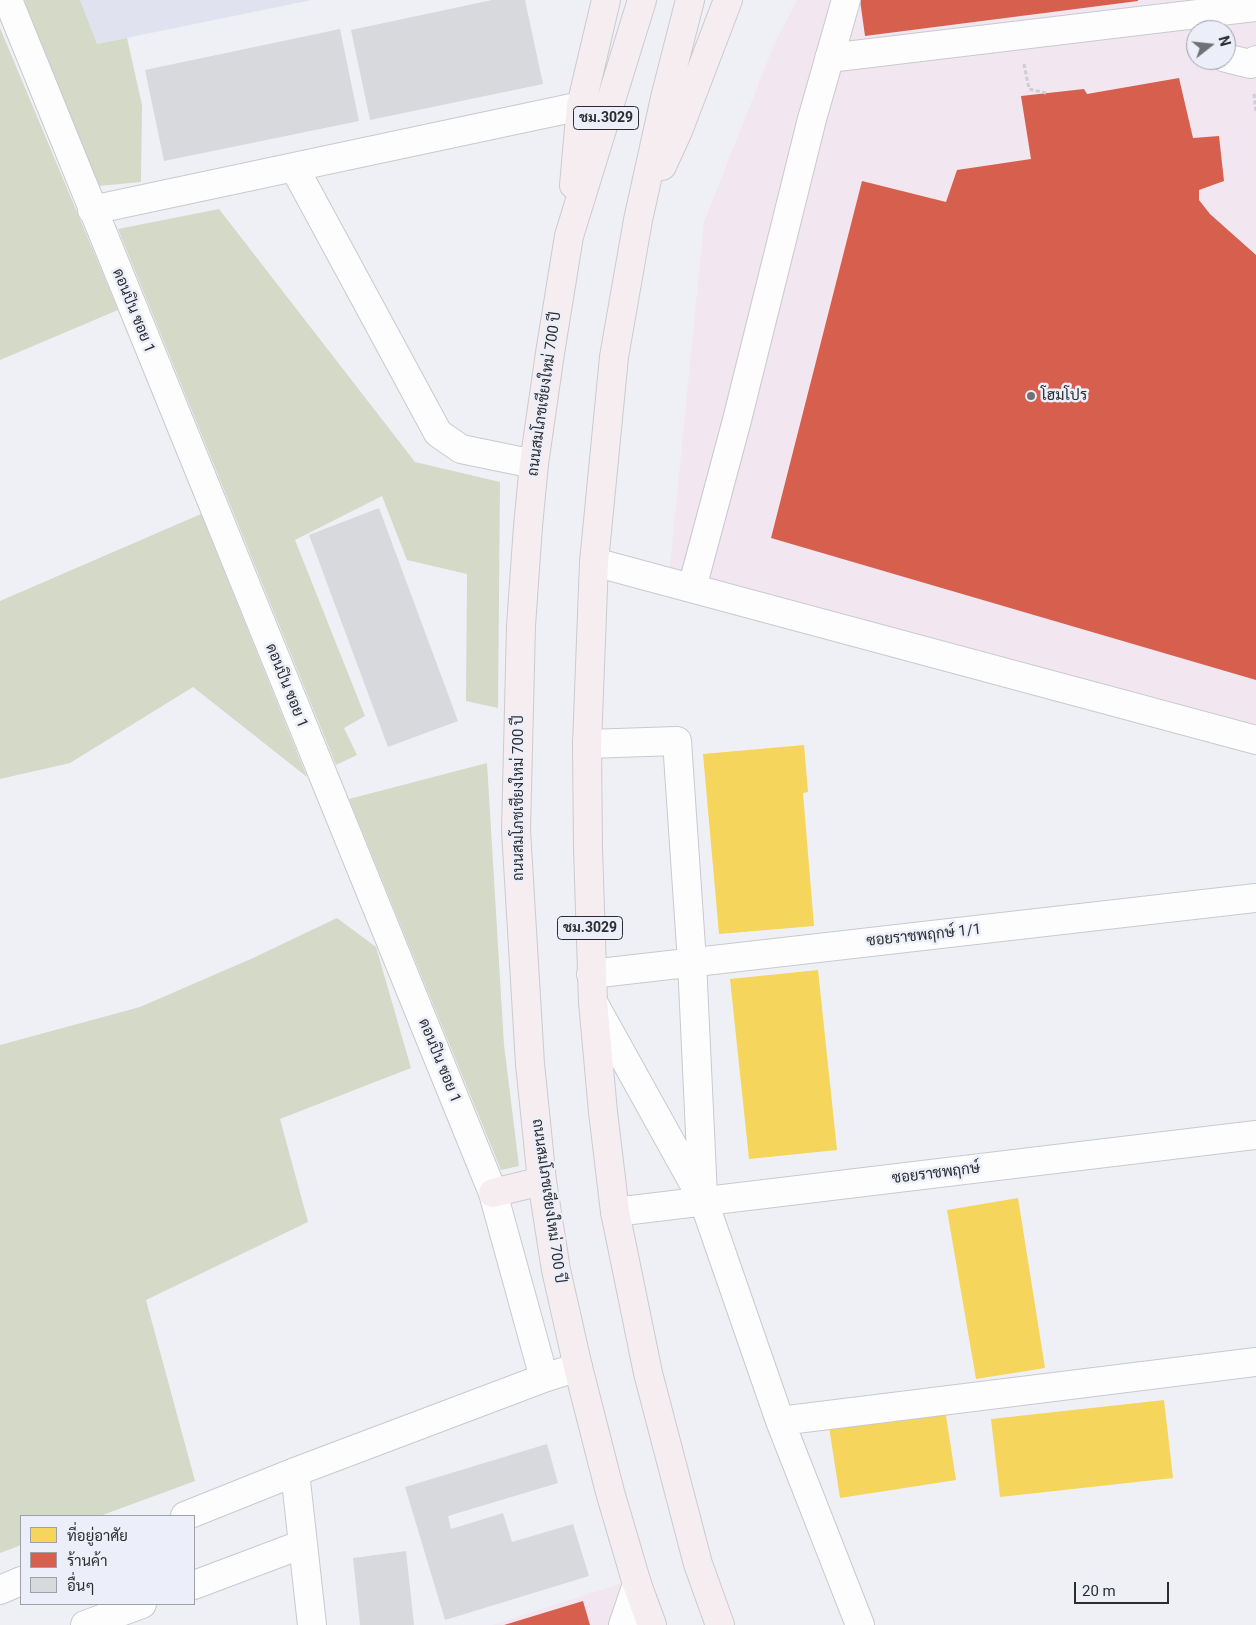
<!DOCTYPE html>
<meta charset="utf-8">
<style>
body{margin:0}
#map{position:relative;width:1256px;height:1625px;overflow:hidden;background:#eff0f6;font-family:Roboto,Sarabun,sans-serif}
canvas{display:block}
.legend{position:absolute;left:20px;top:1515px;width:175px;height:90px;box-sizing:border-box;background:#eceff9;border:1px solid #9fa1a9;margin:0;padding:6px 9px;list-style:none;font-size:15px;color:#2c2d31}
.legend li{display:flex;align-items:center;gap:10px;height:25px}
.legend b{width:25px;border:1px solid #9fa1a9}
.north{position:absolute;left:1186px;top:20px;width:50px;height:50px;box-sizing:border-box;background:#eceff9;border:1px solid #9fa1a9;border-radius:50%;rotate:74deg;font-size:14px;font-weight:700;line-height:20px;text-align:center;color:#2c2d31}
.north::after{content:'';display:block;margin:auto;width:18px;height:22px;background:#707176;clip-path:polygon(50% 0,100% 100%,50% 72%,0 100%)}
.scale{position:absolute;left:1074px;top:1582px;width:95px;height:22px;box-sizing:border-box;border:2px solid #2c2d31;border-top:0;padding-left:6px;font-size:15px;line-height:18px;white-space:nowrap;color:#2c2d31;-webkit-text-stroke:4px #eceff9;paint-order:stroke}
</style>
<div id="map">
<canvas width="1256" height="1625"></canvas>
<ul class="legend">
<li><b style="height:14px;background:#f6d55c"></b>ที่อยู่อาศัย</li>
<li><b style="height:14px;background:#d6604d"></b>ร้านค้า</li>
<li><b style="height:14px;background:#d7d9dd"></b>อื่นๆ</li>
</ul>
<div class="north">N</div>
<div class="scale">20 m</div>
</div>
<script>
const context = document.querySelector('canvas').getContext('2d');
context.lineJoin = 'round';
function fill(path, color) {
  context.fillStyle = color;
  context.fill(path, 'evenodd');
}
function poly(rows) {
  const path = new Path2D();
  for (const r of rows) {
    path.moveTo(r[0], r[1]);
    for (let i = 2; i < r.length; i += 2) path.lineTo(r[i], r[i + 1]);
  }
  return path;
}
function strokePath(path, color, width, dash) {
  context.strokeStyle = color;
  context.lineWidth = width;
  context.lineCap = dash ? 'butt' : 'round';
  context.setLineDash(dash || []);
  context.stroke(path);
}
function write(font, color, halo, rows, align = 'center') {
  context.font = font + ' Roboto,Sarabun,sans-serif';
  context.lineWidth = 5;
  context.setLineDash([]);
  context.textBaseline = 'middle';
  context.strokeStyle = halo;
  context.fillStyle = color;
  for (const [text, x, y, turn = 0] of rows) {
    context.save();
    context.translate(x, y);
    context.rotate((+turn || 0) * Math.PI / 180);
    context.textAlign = isNaN(turn) ? turn : align;
    if (halo) context.strokeText(text, 0, 0);
    context.fillText(text, 0, 0);
    context.restore();
  }
}
fill(poly([
 [797,0,1256,0,1256,749,668,586,704,222,774,45],
 [1196,30,1226,30,1226,60,1196,60],
 [622,1583,638,1625,492,1625]
]), '#f2e6f0');
fill(poly([
 [80,0,312,0,97,44]
]), '#e0e2ef');
fill(poly([
 [24,0,80,0,97,44,127,38,142,105,141,182,98,186],
 [0,28,118,310,0,360],
 [219,209,415,462,500,482,498,708,466,701,467,574,407,560,382,496,295,540,365,716,344,728,357,755,336,765,118,229],
 [201,514,307,777,193,687,70,763,0,779,0,601],
 [487,763,504,1045,519,1166,501,1170,349,799],
 [337,918,376,947,411,1068,280,1119,308,1222,146,1300,195,1481,100,1516,21,1516,21,1545,0,1553,0,1045,140,1007,253,958]
]), '#d4d9c8');
fill(poly([
 [804,745,808,792,803,793,814,926,719,934,703,754],
 [818,970,837,1150,749,1159,730,979],
 [1018,1198,1045,1368,976,1379,947,1210],
 [1164,1400,1173,1478,1000,1497,991,1419],
 [945,1409,956,1480,840,1498,829,1427]
]), '#f6d55c');
fill(poly([
 [860,0,1138,0,1138,1,865,36],
 [1179,78,1193,138,1219,136,1224,181,1199,190,1199,200,1210,214,1256,255,1256,680,771,538,862,181,946,202,957,170,1031,159,1021,96,1084,89,1087,94],
 [583,1601,590,1625,504,1625]
]), '#d6604d');
fill(poly([
 [492,0,525,0,543,84,370,120,351,30],
 [340,29,359,121,164,161,145,70],
 [379,508,458,721,388,747,309,535],
 [547,1444,558,1483,448,1516,451,1529,503,1513,512,1542,573,1524,589,1576,445,1620,405,1487],
 [406,1551,414,1625,360,1625,353,1558]
]), '#d7d9dd');
const minor = poly([
 [8,0,493,1193,544,1378],
 [829,58,1256,7],
 [1226,58,1250,64,1256,60],
 [294,167,438,433,461,449,534,464],
 [92,210,581,106],
 [594,562,1256,740],
 [692,588,737,420,812,119,846,0],
 [587,744,677,741,692,962,703,1196],
 [591,974,1256,898],
 [593,1002,704,1202,780,1421,860,1625],
 [615,1212,1256,1135],
 [780,1421,1256,1362],
 [295,1472,312,1625],
 [185,1516,295,1472,544,1378,578,1367],
 [194,1585,303,1544],
 [0,1590,21,1581],
 [85,1625,142,1604],
 [623,1625,637,1584]
]);
const major = poly([
 [642,0,569,236,550,353,534,464,528,526,521,626,516,830,530,1064,542,1181,556,1270,578,1367,610,1492,637,1584,652,1625],
 [690,0,665,98,638,220,614,357,594,562,587,744,588,849,593,1002,603,1112,615,1212,648,1373,698,1564,720,1625],
 [662,166,678,131,728,0],
 [574,185,581,106,606,0],
 [493,1193,542,1181]
]);
strokePath(minor, '#c8cace', 30);
strokePath(major, '#cbcbcf', 30);
strokePath(poly([
 [1024,64,1029,89,1046,93],
 [1254,94,1256,111]
]), '#cdced0', 3, [4, 2.5]);
strokePath(minor, '#fdfdfe', 28);
strokePath(major, '#f5edf0', 28);
for (const [x, y, r, color] of [
 [1031,396,5,"#707176"]
]) {
  const dot = new Path2D();
  dot.arc(x, y, r, 0, 2 * Math.PI);
  context.fillStyle = color;
  context.fill(dot);
  strokePath(dot, '#eceff9', 2);
}
for (const [x, y, w] of [
 [606,118,65],
 [590,928,65]
]) {
  const box = new Path2D();
  box.roundRect(x - w / 2, y - 11.5, w, 23, 4);
  context.fillStyle = '#eceff9';
  context.fill(box);
  strokePath(box, '#2c2d31', 1);
}
write('bold 14px', '#2c2d31', null, [
 ["ชม.3029",606,118],
 ["ชม.3029",590,928]
]);
write('15px', '#2c2d31', '#eceff9', [
 ["ดอนปิน ซอย 1",133,311,68],
 ["ถนนสมโภชเชียงใหม่ 700 ปี",545,394,-82],
 ["ดอนปิน ซอย 1",286,686,68],
 ["ถนนสมโภชเชียงใหม่ 700 ปี",519,798,-90],
 ["ซอยราชพฤกษ์ 1/1",924,936,-6],
 ["ดอนปิน ซอย 1",439,1061,68],
 ["ซอยราชพฤกษ์",936,1174,-7],
 ["ถนนสมโภชเชียงใหม่ 700 ปี",548,1201,82]
]);
write('15px', '#2c2d31', '#eceff9', [
 ["โฮมโปร",1041,396]
], 'left');
</script>
